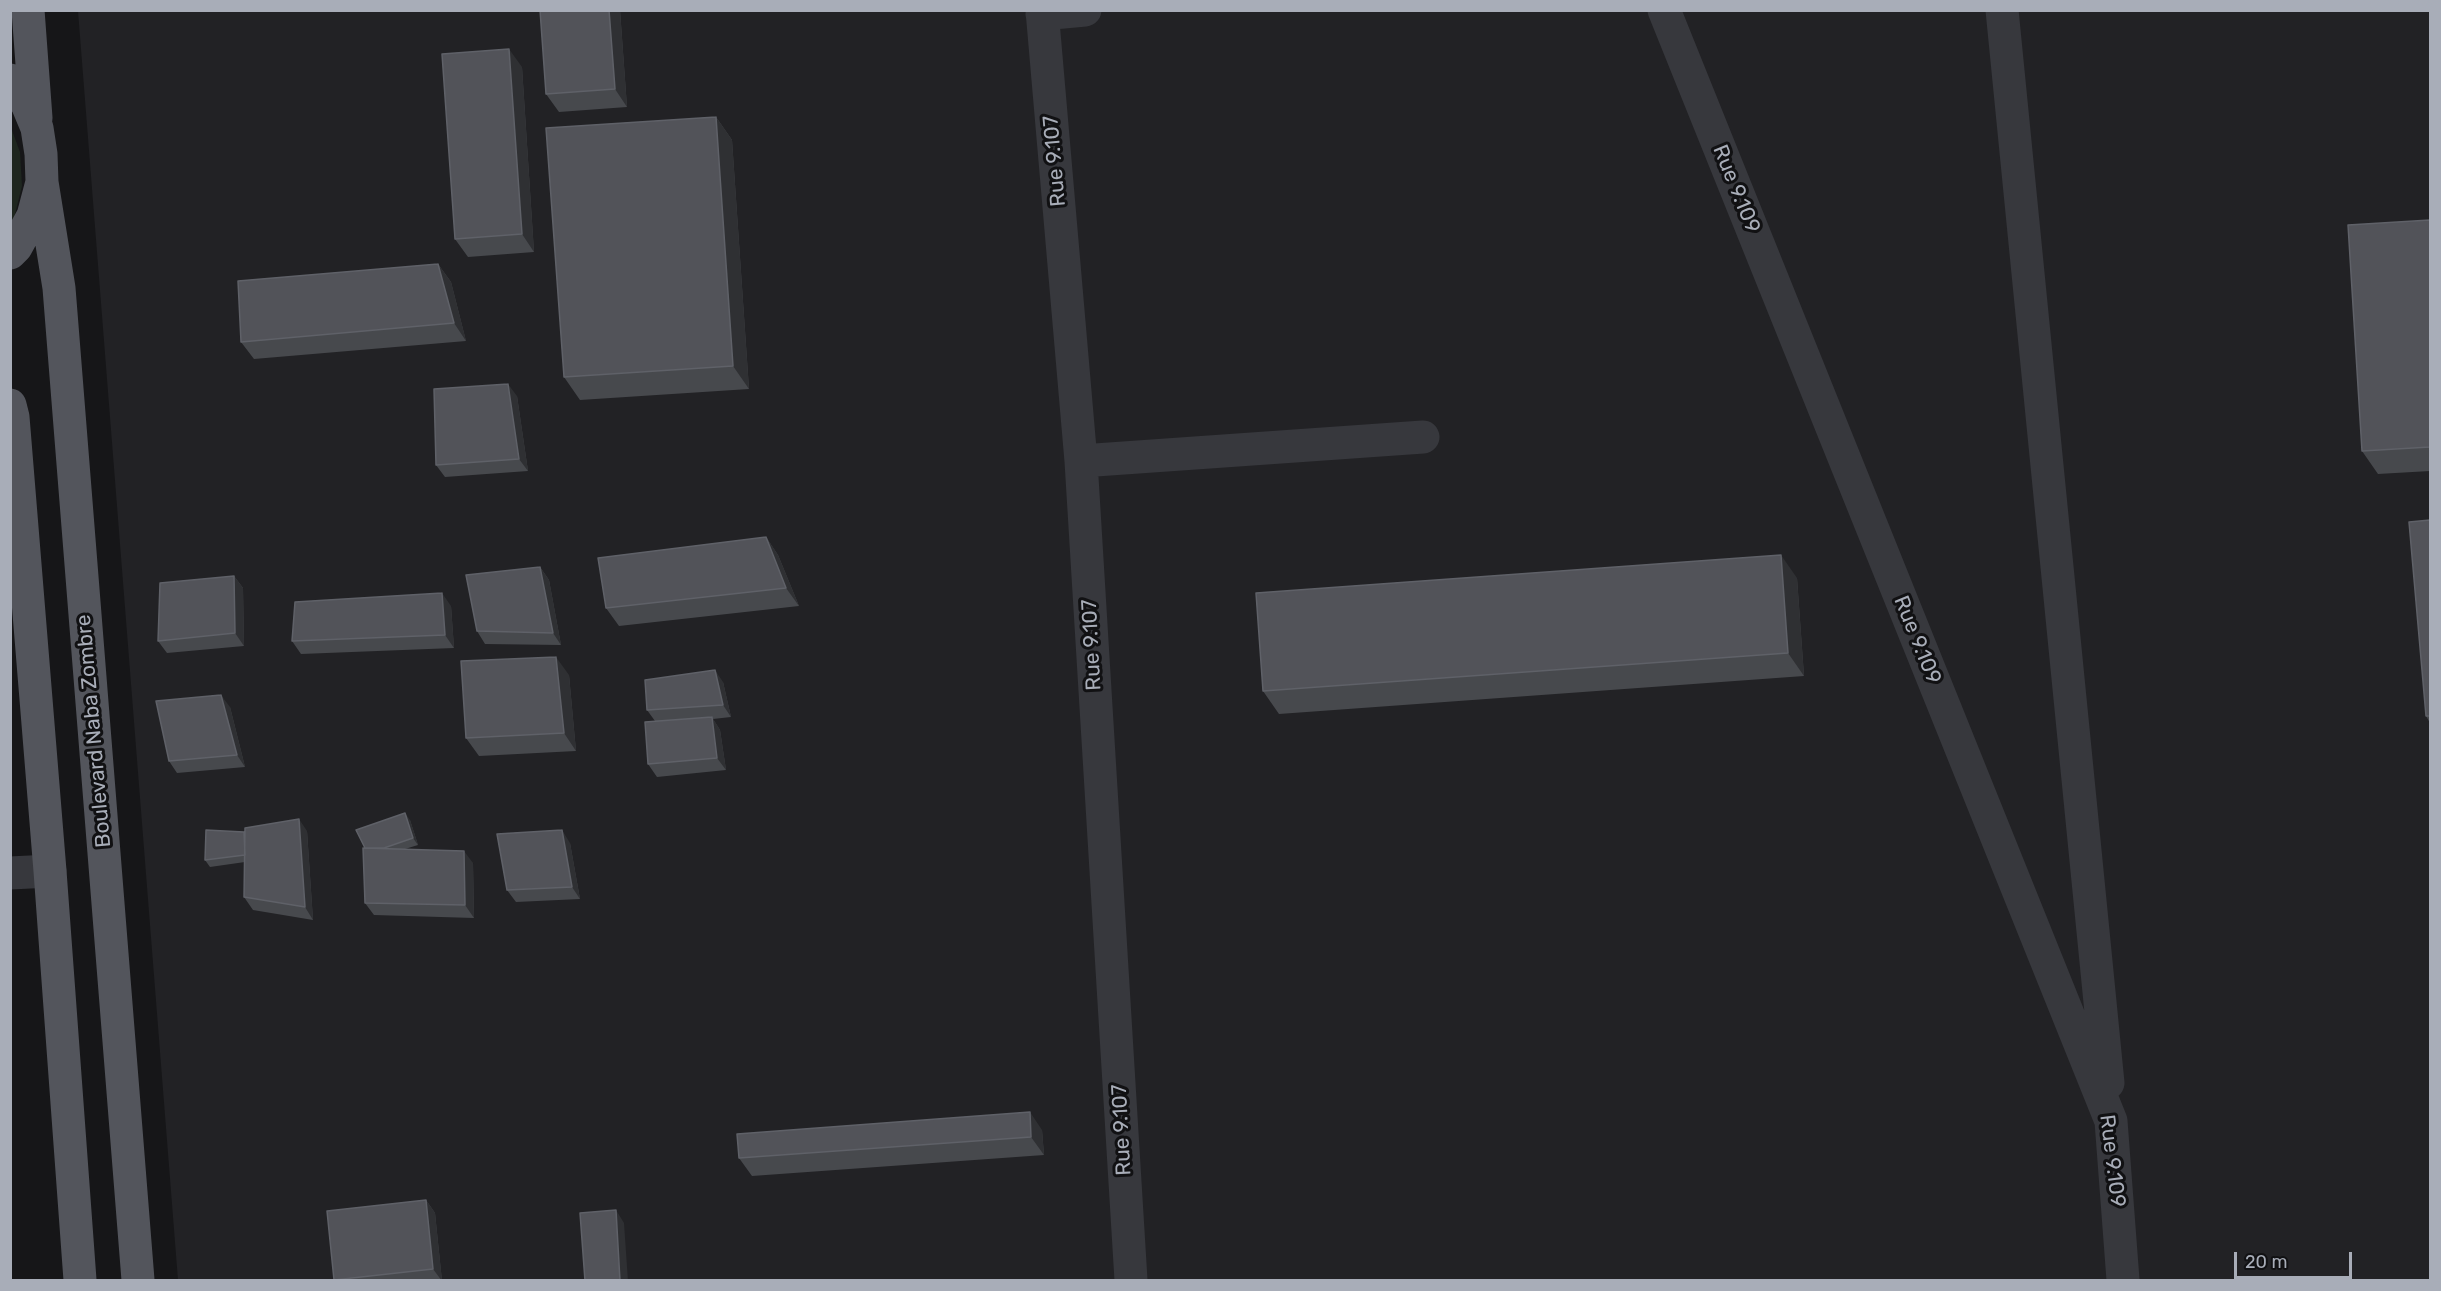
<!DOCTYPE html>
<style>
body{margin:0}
#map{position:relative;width:2441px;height:1291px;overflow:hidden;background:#161618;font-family:Rubik,sans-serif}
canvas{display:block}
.frame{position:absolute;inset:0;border:12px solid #a8adb8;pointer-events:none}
.scale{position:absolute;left:2234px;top:1252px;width:118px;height:27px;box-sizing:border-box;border:3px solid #a8adb8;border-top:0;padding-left:8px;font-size:18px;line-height:21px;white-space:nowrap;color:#a8adb8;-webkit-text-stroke:4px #111113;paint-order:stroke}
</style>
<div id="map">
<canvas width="2441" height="1291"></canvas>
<div class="frame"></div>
<div class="scale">20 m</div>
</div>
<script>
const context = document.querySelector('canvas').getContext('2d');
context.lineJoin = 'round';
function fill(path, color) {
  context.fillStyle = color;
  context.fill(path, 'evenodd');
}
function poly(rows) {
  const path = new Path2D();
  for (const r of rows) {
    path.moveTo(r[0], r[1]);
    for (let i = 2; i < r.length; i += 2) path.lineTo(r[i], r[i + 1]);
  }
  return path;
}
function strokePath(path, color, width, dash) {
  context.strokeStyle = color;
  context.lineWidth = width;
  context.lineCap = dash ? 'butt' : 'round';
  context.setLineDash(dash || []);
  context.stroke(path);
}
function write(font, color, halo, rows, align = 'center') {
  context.font = font + ' Rubik,sans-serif';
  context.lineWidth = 6;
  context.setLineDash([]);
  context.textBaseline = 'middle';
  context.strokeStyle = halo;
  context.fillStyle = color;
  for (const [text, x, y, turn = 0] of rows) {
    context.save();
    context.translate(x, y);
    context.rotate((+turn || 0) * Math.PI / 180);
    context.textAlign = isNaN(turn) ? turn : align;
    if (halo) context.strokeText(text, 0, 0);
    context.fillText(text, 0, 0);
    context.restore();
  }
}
fill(poly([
 [78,11,2430,11,2430,1280,178,1280]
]), '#222225');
fill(poly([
 [10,125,20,152,22,186,14,218,10,225]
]), '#1e261f');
strokePath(poly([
 [1042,10,1081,461,1131,1280],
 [1664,10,2111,1121,2123,1280],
 [2002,10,2108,1083],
 [1042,14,1085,10],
 [1081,461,1423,437],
 [10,873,50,871]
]), '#37383d', 33);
strokePath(poly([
 [28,10,36,118],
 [10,80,27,104,37,128,41,154,42,182,33,216,16,247,10,253],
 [42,182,59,288,138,1280],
 [10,405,13,417,50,871,80,1280]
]), '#53555c', 33);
fill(poly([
 [540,10,620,10,627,107,559,112,546,94],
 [522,67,534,252,468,257,455,239],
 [716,117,732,140,749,389,580,400,564,377],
 [2430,220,2430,471,2378,474,2362,451],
 [438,264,451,282,466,341,254,359,241,342],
 [517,396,528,471,445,477,436,465],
 [2430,520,2430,723,2426,716],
 [766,537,778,555,799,606,619,626,606,608],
 [540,567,549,580,561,645,485,644,477,631],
 [234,576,243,588,244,646,167,653,158,641],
 [1797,578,1804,676,1279,714,1263,691],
 [451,606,454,648,301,654,292,641],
 [569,675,576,751,479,756,466,738],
 [723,682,731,717,713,719,720,730,726,770,657,777,648,764,655,721,647,710],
 [230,707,245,767,177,773,169,761],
 [410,820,418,845,405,849,473,863,474,918,374,915,365,903,363,848],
 [307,831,313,920,253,910,244,897,245,862,210,867,205,860,244,832,245,834],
 [570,843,580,899,516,902,507,890],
 [1042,1130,1044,1155,752,1176,739,1158],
 [426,1200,435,1213,442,1281,334,1281,334,1280]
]), '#47494d');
fill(poly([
 [609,10,620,10,627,107,615,89],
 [509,49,522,67,534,252,522,234],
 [716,117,732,140,749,389,733,366],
 [438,264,451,282,466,341,454,323],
 [508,384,517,396,528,471,519,459],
 [766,537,778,555,799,606,786,588],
 [1781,555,1797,578,1804,676,1788,653],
 [540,567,549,580,561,645,553,633],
 [234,576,243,588,244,646,235,633],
 [442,593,451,606,454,648,445,635],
 [556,657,569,675,576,751,564,733],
 [715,670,723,682,731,717,723,705],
 [221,695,230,707,245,767,237,755],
 [712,717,720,730,726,770,717,758],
 [405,813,410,820,418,845,413,838],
 [299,819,307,831,313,920,305,907],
 [562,830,570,843,580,899,572,887],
 [464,851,473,863,474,918,465,905],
 [1030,1112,1042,1130,1044,1155,1031,1137],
 [426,1200,435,1213,442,1281,433,1269],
 [616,1210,624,1223,628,1281,620,1281]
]), '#2f3033');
const building = poly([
 [540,10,609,10,615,89,546,94,540,10],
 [509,49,522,234,455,239,442,54,509,49],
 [716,117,733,366,564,377,546,128,716,117],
 [2430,220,2430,447,2362,451,2348,225,2430,220],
 [438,264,454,323,241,342,238,281,438,264],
 [508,384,519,459,436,465,434,389,508,384],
 [2430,520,2430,716,2426,716,2409,522,2430,520],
 [766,537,786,588,606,608,598,558,766,537],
 [1781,555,1788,653,1263,691,1256,593,1781,555],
 [540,567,553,633,477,631,466,575,540,567],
 [234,576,235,633,158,641,160,583,234,576],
 [442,593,445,635,292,641,295,602,442,593],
 [556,657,564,733,466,738,461,661,556,657],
 [715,670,723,705,647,710,645,680,715,670],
 [221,695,237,755,169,761,156,701,221,695],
 [712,717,717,758,648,764,645,722,712,717],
 [405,813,413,838,384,848,365,848,356,830,405,813],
 [299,819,305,907,244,897,245,828,299,819],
 [206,830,244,832,245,855,205,860,206,830],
 [562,830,572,887,507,890,497,834,562,830],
 [363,848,464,851,465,905,365,903,363,848],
 [1030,1112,1031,1137,739,1158,737,1134,1030,1112],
 [426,1200,433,1269,334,1280,327,1211,426,1200],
 [616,1210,620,1281,585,1281,580,1213,616,1210]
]);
fill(building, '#525359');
strokePath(building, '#5f6168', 1.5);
write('21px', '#a8adb8', '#111113', [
 ["Rue 9.107",1055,161,-95],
 ["Rue 9.109",1736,189,68],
 ["Rue 9.109",1917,640,68],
 ["Rue 9.107",1092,645,-93],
 ["Boulevard Naba Zombre",94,731,-95],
 ["Rue 9.107",1122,1130,-93],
 ["Rue 9.109",2112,1161,83]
]);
</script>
